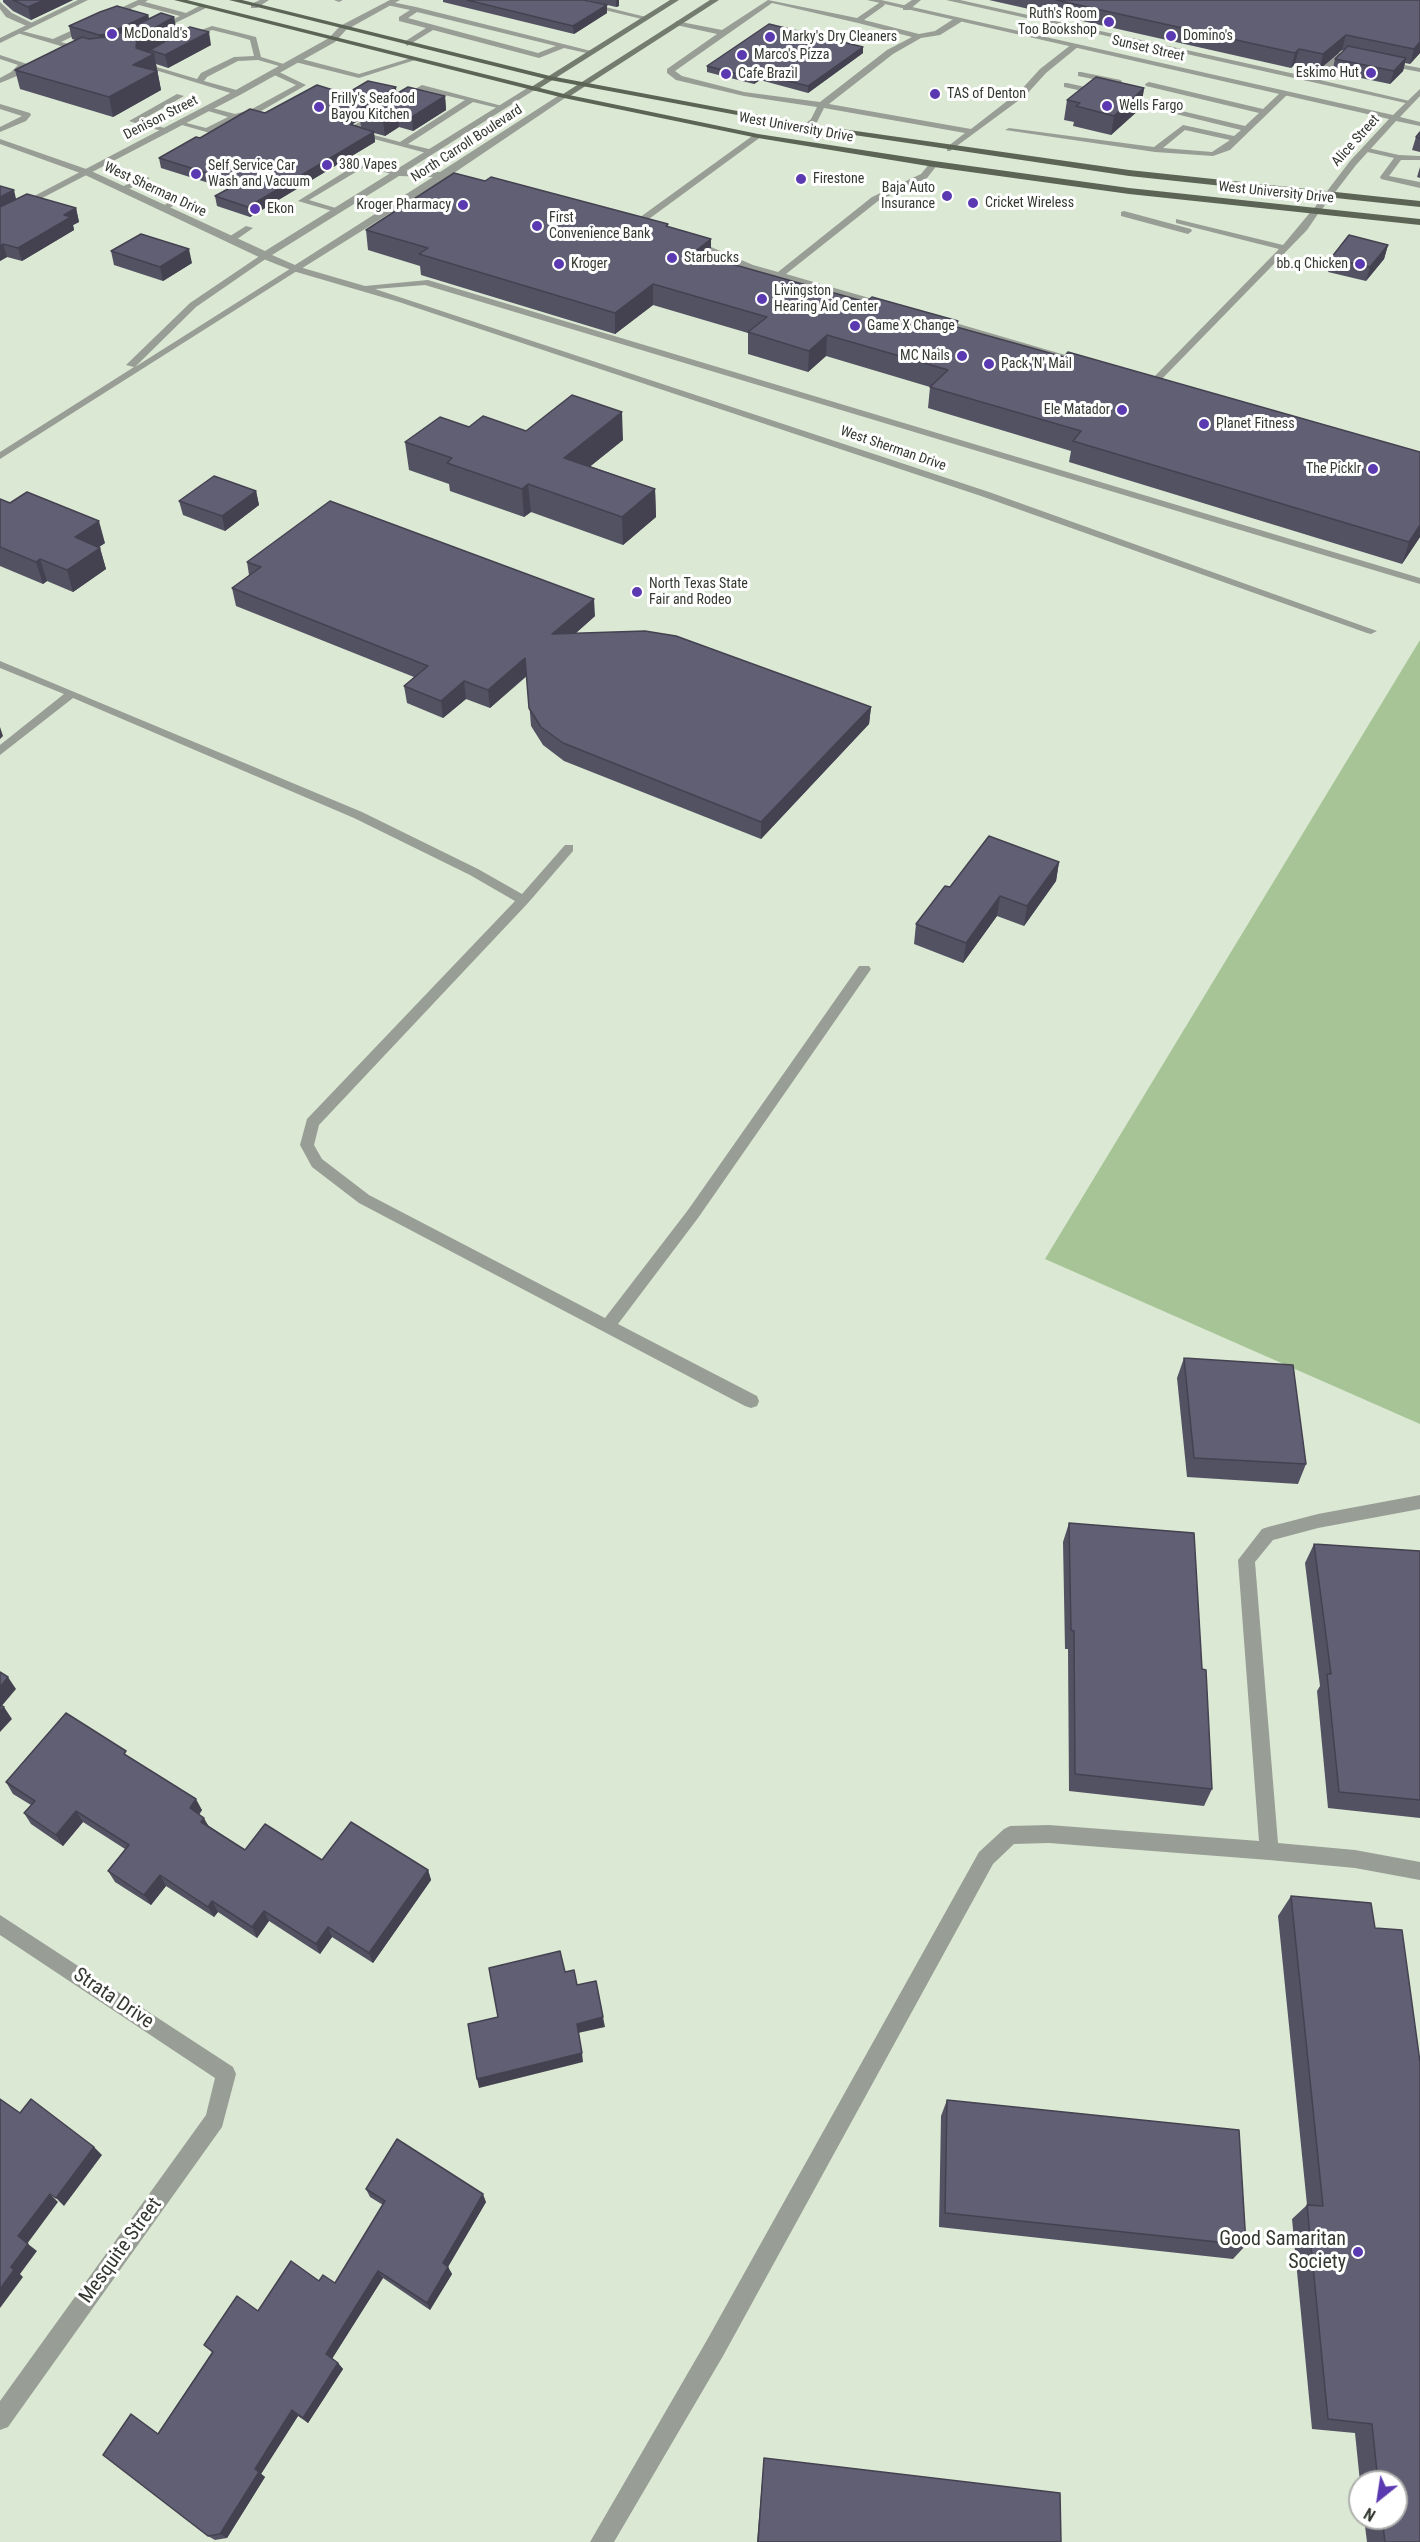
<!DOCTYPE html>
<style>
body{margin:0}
#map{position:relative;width:1420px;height:2542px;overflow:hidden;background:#dbe8d3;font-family:"Roboto Condensed",sans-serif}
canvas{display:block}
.north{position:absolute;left:1348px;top:2470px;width:60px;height:60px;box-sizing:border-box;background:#fff;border:2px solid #adafac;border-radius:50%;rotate:210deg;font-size:16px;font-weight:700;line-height:24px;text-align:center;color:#333830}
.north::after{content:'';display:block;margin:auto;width:21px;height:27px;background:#5a39b1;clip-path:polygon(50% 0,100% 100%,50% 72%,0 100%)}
</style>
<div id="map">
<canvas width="1420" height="2542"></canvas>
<div class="north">N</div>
</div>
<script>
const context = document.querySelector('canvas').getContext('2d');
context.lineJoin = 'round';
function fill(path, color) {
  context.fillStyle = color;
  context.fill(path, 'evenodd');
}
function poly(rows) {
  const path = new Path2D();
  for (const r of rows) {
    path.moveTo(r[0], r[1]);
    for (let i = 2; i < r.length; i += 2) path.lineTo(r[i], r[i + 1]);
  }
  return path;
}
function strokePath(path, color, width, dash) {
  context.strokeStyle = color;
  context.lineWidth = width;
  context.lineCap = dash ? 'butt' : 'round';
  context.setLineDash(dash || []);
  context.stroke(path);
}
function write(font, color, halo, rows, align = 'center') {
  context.font = font + ' "Roboto Condensed",sans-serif';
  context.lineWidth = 6;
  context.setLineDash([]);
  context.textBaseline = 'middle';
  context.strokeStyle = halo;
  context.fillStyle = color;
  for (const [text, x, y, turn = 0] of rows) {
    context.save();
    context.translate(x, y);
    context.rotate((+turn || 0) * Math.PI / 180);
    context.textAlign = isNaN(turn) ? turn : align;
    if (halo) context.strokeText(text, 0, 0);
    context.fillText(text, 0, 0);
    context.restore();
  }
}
fill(poly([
 [1420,640,1420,1424,1045,1259]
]), '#a6c495');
fill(poly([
 [138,0,148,0,145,2,186,13,201,5,208,7,159,31,156,27,180,16,139,5,61,42,87,49,84,53,14,32,18,30,53,39,138,0],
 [260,0,269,0,257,8,251,8,251,4,260,0],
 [334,0,343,0,339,2,334,0],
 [563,0,577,0,650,18,646,20,563,0],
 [768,0,857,18,882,1,885,5,864,20,919,34,935,31,955,18,961,18,961,22,940,35,921,38,893,54,829,104,971,129,1020,91,1040,69,1072,44,1079,46,1046,73,1026,95,950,151,947,151,947,147,965,133,824,108,817,122,807,128,803,126,811,119,817,107,744,96,676,80,667,73,667,69,717,34,676,25,676,21,722,30,768,0],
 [772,3,858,23,912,37,887,50,820,102,744,92,682,76,675,71,772,3],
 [912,0,921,0,909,10,903,10,903,6,912,0],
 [946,0,960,0,1313,78,1336,53,1351,53,1354,57,1341,57,1320,80,1414,102,1410,104,946,0],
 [387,1,416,7,595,52,591,54,564,48,539,58,433,30,407,46,404,42,426,28,399,21,399,17,410,10,387,5,387,1],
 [417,12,556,46,538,53,408,18,417,12],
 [0,2,12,13,36,25,29,27,6,17,0,9,0,2],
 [212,26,256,37,261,57,290,66,286,68,258,60,238,61,207,77,204,81,240,91,241,93,237,95,142,66,143,58,147,56,151,58,150,65,197,79,201,73,234,57,254,56,250,40,236,36,212,30,184,40,180,38,212,26],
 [0,55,27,64,17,76,0,83,0,78,11,72,18,65,0,59,0,55],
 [298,58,359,74,411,58,415,60,359,78,295,62,298,58],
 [1383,61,1420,68,1420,72,1383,65,1383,61],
 [275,70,306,85,256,114,238,119,210,133,175,123,179,121,206,128,228,117,205,110,205,106,235,114,250,110,296,85,272,74,271,72,275,70],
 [1081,72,1121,80,1122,82,1118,84,1078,76,1078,72,1081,72],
 [1149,82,1263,109,1281,92,1288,94,1230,150,1213,156,1155,152,1005,130,1009,128,1154,147,1183,125,1234,136,1241,130,1127,102,1127,98,1245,126,1259,113,1146,86,1145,84,1149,82],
 [1185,130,1230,140,1212,152,1163,148,1185,130],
 [1067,83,1104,91,1105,93,1101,95,1064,87,1064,83,1067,83],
 [422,85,506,107,502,109,473,102,408,144,433,150,434,152,430,154,344,131,377,112,380,112,380,116,355,130,400,142,465,100,423,90,403,102,396,100,422,85],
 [177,94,184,96,140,121,168,129,168,133,129,121,177,94],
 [0,104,30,113,31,115,26,121,0,132,0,127,22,116,0,109,0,104],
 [755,134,762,136,638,227,632,227,632,223,755,134],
 [1363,147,1399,155,1420,156,1420,160,1401,160,1389,176,1420,182,1420,188,1381,179,1380,177,1394,158,1363,151,1363,147],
 [362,161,401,173,397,176,366,166,309,200,339,209,339,213,298,201,362,161],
 [931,162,938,164,927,178,878,201,786,274,890,304,890,308,747,269,690,243,697,241,753,265,778,272,872,197,921,174,931,162],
 [143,176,150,178,125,191,118,189,143,176],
 [182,195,189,197,166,210,159,208,182,195],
 [1313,209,1320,211,1307,230,1157,384,1151,384,1151,380,1279,249,1176,223,1176,219,1283,245,1313,209],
 [1124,211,1191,229,1192,231,1188,234,1121,216,1121,212,1124,211],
 [246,226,253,228,233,242,227,242,227,238,246,226],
 [296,266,365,286,428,280,1420,578,1420,584,425,285,375,289,989,492,1377,631,1371,634,1367,633,981,496,399,302,293,271,292,269,296,266],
 [936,319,942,319,1089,362,1081,364,936,323,936,319],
 [0,661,362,812,478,869,522,894,565,845,573,845,573,851,528,903,319,1125,314,1145,322,1159,369,1195,605,1318,688,1210,859,966,869,966,871,969,869,972,698,1218,618,1324,757,1396,759,1401,757,1406,751,1408,745,1406,359,1203,312,1167,300,1145,307,1119,515,901,470,875,354,818,73,698,0,755,0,745,64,694,0,668,0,661]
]), '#989d95');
fill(poly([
 [78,0,88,0,0,43,0,38,78,0],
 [390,0,400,0,346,30,335,42,240,95,0,220,0,214,234,91,329,38,340,26,390,0],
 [867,0,881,0,1393,115,1420,89,1420,96,1400,117,1420,122,1420,126,1396,121,1356,165,1319,213,1316,214,1312,211,1350,161,1389,119,867,0],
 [264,253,268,256,267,258,196,307,135,367,293,267,300,269,0,459,0,452,134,367,126,365,190,303,264,253],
 [1420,1495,1420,1509,1318,1528,1273,1540,1255,1562,1278,1843,1355,1850,1420,1862,1420,1880,1355,1868,1269,1860,1049,1843,1014,1844,993,1864,723,2356,614,2542,590,2542,707,2340,979,1852,1004,1829,1010,1826,1049,1825,1259,1841,1238,1560,1262,1529,1268,1527,1318,1514,1420,1495],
 [0,1915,233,2067,236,2074,222,2127,8,2427,0,2430,0,2401,206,2115,215,2078,0,1935,0,1915]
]), '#989d95');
fill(poly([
 [529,87,536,89,406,171,440,172,561,94,568,96,448,177,296,272,261,258,83,174,0,144,0,139,89,170,265,251,529,87],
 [399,176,433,177,295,265,272,255,399,176]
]), '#989d95');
fill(poly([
 [670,0,679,0,535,91,528,89,670,0],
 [710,0,719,0,567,98,560,96,710,0]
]), '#747c70');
fill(poly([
 [174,0,187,0,564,94,758,134,934,161,1129,188,1420,219,1420,225,1129,194,934,167,758,138,564,98,174,0],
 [229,0,242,0,550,76,807,124,1129,170,1420,201,1420,207,1129,176,807,128,550,80,229,0]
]), '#5b6455');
fill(poly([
 [3,0,73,0,31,20,13,11,3,2],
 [443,0,584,0,607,13,574,34,443,2],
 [586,0,619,0,619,6,616,7],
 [989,0,1420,0,1420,53,1410,64,1405,63,1403,71,1390,84,1332,72,1335,59,1344,50,1342,50,1320,69,1295,64,1291,68],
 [148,15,149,18,178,34,211,45,168,68,156,64,161,90,113,117,20,89,15,70,75,40,72,39,69,26],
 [863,47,863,53,808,93,760,80,754,84,707,72,707,66],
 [1144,88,1141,108,1111,135,1073,126,1074,122,1064,120,1067,100],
 [346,94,396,94,445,96,446,110,413,131,399,127,385,136,374,133,375,142,250,217,217,206,215,196,228,189,161,168,159,158,200,138,265,113],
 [360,120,361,127,352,124],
 [1420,132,1420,152,1412,150,1416,137],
 [1420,167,1420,178,1417,177],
 [0,186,16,199,76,208,79,222,73,225,74,230,22,261,7,257,0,261],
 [668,224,668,227,711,258,866,302,958,321,957,327,1064,357,1420,452,1420,537,1402,564,1069,462,1071,451,928,408,930,387,826,356,808,372,748,354,748,333,653,305,615,334,421,275,420,266,368,250,366,230],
 [1388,245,1384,259,1366,281,1328,272,1331,258],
 [111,251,192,263,163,281,114,265],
 [469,427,526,431,623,440,590,466,655,489,656,517,623,545,531,512,524,517,450,491,449,484,409,470,405,442],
 [256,491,259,505,225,531,183,515,179,501],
 [0,499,105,543,99,547,100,548,106,569,73,592,47,581,43,584,0,566],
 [247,562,595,616,575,634,871,707,869,724,761,839,564,761,543,745,531,726,527,676,490,708,466,699,443,718,407,703,404,686,414,677,236,606,232,588,249,575],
 [1059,862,1056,881,1024,926,997,916,963,963,914,944,916,924,950,887],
 [1184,1358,1306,1464,1298,1484,1187,1477,1177,1378],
 [1069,1523,1202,1669,1212,1789,1204,1806,1069,1791,1068,1649,1065,1649,1063,1542],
 [1314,1544,1420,1551,1420,1818,1328,1808,1317,1691,1320,1686,1305,1563],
 [130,1758,202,1810,199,1815,209,1826,245,1850,322,1860,428,1870,431,1880,373,1963,332,1937,320,1954,269,1921,257,1938,218,1912,214,1917,166,1886,151,1905,115,1882,108,1871,125,1849,83,1822,63,1846,31,1824,24,1813,31,1805,13,1794,6,1782],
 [1291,1896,1375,1928,1420,2542,1367,2542,1364,2518,1396,2518,1396,2482,1360,2482,1355,2433,1312,2429,1292,2219,1307,2205,1278,1916],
 [947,2100,1246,2245,1233,2259,939,2227,941,2116],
 [366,2189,486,2202,448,2267,452,2274,430,2310,383,2278,332,2359,338,2363,343,2369,308,2423,298,2416,261,2474,265,2477,227,2538,215,2540,208,2536,131,2414,158,2434,212,2352,204,2345,258,2311,319,2281,335,2283,383,2205,370,2197],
 [764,2458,1061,2542,757,2542]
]), '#535263');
fill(poly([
 [44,0,73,0,31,20,28,7],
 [616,0,619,0,619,6,616,7],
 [607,5,607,13,574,34,573,26],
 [148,15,151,28,102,48,99,35],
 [174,17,178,36,150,50,150,52,141,57,154,54,161,90,113,117,109,97,133,65,136,48,137,38],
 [209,32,211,45,168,68,165,55],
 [1346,35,1342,50,1320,69,1323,54],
 [1420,42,1420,53,1410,64,1414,49],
 [863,47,863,53,808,93,808,86],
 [1299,49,1295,64,1291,68,1295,53],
 [1406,58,1403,71,1390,84,1394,71],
 [760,74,760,80,754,84,754,78],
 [396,87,397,97,359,116,360,120,342,130,340,121],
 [1144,88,1141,108,1111,135,1114,116],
 [445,96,446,110,413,131,412,117],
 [398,114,399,127,385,136,383,122],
 [374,132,375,142,250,217,248,207],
 [14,190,17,203,0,211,0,197],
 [76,208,79,222,73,225,74,230,22,261,18,248,64,215],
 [711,239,711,260,693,253],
 [3,244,7,257,0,261,0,246],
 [1388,245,1384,259,1366,281,1370,267],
 [189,249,192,263,163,281,160,267],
 [653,284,653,305,615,334,615,313],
 [827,335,826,356,808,372,809,351],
 [622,412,623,440,566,486,564,458],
 [528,484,531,512,524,517,522,489],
 [655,489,656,517,623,545,622,517],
 [256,491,259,505,225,531,222,516],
 [99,521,105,543,81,559,75,537],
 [1420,525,1420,537,1402,564,1409,542],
 [100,548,106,569,73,592,67,570],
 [40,559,47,581,43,584,36,562],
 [594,599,595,616,554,652,552,634],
 [525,658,527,675,490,708,488,690],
 [464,681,466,699,443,718,441,701],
 [871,707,869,724,761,839,761,822],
 [0,727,3,736,0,739],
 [1059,862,1056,881,1024,926,1027,906],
 [1000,896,997,916,963,963,966,943],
 [8,1677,16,1689,0,1708,0,1687],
 [4,1707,12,1719,0,1732,0,1712],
 [196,1799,202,1810,195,1819,190,1808],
 [76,1811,83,1822,63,1846,56,1835],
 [204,1818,210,1829,201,1822],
 [428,1870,431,1880,373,1963,369,1953],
 [160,1875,166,1886,151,1905,144,1895],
 [212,1901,218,1912,214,1917,208,1907],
 [264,1911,269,1921,257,1938,252,1927],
 [328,1927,332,1937,320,1954,316,1944],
 [603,2017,605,2027,578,2033,577,2024],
 [582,2053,583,2062,479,2088,477,2079],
 [94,2147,102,2155,64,2206,56,2198],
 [50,2194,58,2202,27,2244,18,2236],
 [483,2194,486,2202,446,2270,443,2263],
 [28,2244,37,2251,20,2274,23,2277,0,2308,0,2289,11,2267],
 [448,2267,452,2274,430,2310,427,2303],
 [378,2271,383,2278,331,2360,326,2354],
 [338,2363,343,2369,308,2423,303,2418],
 [292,2410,298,2416,261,2474,255,2469],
 [259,2472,265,2477,227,2538,220,2534]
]), '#444250');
const building = poly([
 [13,0,44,0,28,7,13,0],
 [467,0,584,0,607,5,573,26,467,0],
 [1056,0,1420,0,1420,42,1414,49,1346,35,1323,54,1299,49,1295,53,1056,0],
 [117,6,148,15,108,34,99,35,69,26,100,12,117,6],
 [161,13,174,17,137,38,136,48,154,54,133,65,157,71,109,97,15,70,82,37,89,39,114,36,161,13],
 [769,24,863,47,808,86,760,74,754,78,707,66,769,24],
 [190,27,209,32,165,55,150,50,190,27],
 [1348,46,1406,58,1394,71,1335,59,1348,46],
 [1096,77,1144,88,1114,116,1076,106,1080,103,1067,100,1096,77],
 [368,81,396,87,340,121,374,132,248,207,215,196,239,183,159,158,196,137,200,138,250,109,265,113,317,85,346,94,368,81],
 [408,87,445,96,412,117,398,114,383,122,359,116,408,87],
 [1420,132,1420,138,1416,137,1420,132],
 [454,173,485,181,491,177,668,224,666,226,711,239,693,253,866,302,872,297,958,321,953,326,1064,357,1068,352,1420,452,1420,525,1409,542,1073,441,1081,431,930,387,948,370,827,335,809,351,748,332,767,317,653,284,615,313,419,254,428,248,366,230,454,173],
 [0,186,14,190,0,197,0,186],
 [27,194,76,208,64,215,71,217,18,248,3,244,0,246,0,207,27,194],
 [141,234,189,249,160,267,111,251,141,234],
 [1349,235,1388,245,1370,267,1331,258,1349,235],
 [572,395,622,412,564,458,655,489,622,517,528,484,522,489,447,463,452,458,405,442,440,417,469,427,483,416,526,431,572,395],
 [214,476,256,491,222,516,179,501,214,476],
 [27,492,99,521,75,537,100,548,67,570,40,559,36,562,0,547,0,499,10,503,27,492],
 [330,501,594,599,552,634,645,631,676,636,871,707,761,822,563,743,541,727,529,708,525,658,488,690,464,681,441,701,404,686,428,666,232,588,261,567,247,562,330,501],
 [989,836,1059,862,1027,906,1000,896,966,943,916,924,945,886,950,887,989,836],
 [1184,1358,1293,1365,1306,1464,1194,1458,1184,1358],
 [1069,1523,1194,1533,1202,1669,1206,1670,1212,1789,1075,1774,1074,1631,1071,1630,1069,1523],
 [1314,1544,1420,1551,1420,1800,1339,1792,1327,1674,1331,1674,1314,1544],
 [0,1672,8,1677,0,1687,0,1672],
 [0,1705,4,1707,0,1712,0,1705],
 [66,1713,126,1751,124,1754,196,1799,190,1808,204,1818,201,1822,245,1850,265,1824,322,1860,351,1822,428,1870,369,1953,328,1927,316,1944,264,1911,252,1927,212,1901,208,1907,160,1875,144,1895,108,1871,129,1845,76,1811,56,1835,24,1813,35,1801,6,1782,66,1713],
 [1291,1896,1371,1903,1375,1928,1402,1930,1420,2062,1420,2542,1385,2542,1382,2518,1396,2518,1396,2482,1378,2482,1372,2424,1328,2419,1307,2205,1323,2206,1291,1896],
 [560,1951,565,1972,574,1970,577,1985,596,1981,603,2017,577,2024,582,2053,477,2079,468,2024,498,2017,489,1968,560,1951],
 [0,2099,20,2113,31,2099,94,2147,56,2198,50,2194,18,2236,28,2244,11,2267,14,2270,0,2289,0,2099],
 [947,2100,1239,2130,1246,2245,945,2213,947,2100],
 [397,2139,483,2194,443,2263,448,2267,427,2303,378,2271,326,2354,338,2363,303,2418,292,2410,255,2469,259,2472,220,2534,208,2536,103,2455,131,2414,158,2434,213,2352,204,2345,237,2296,258,2311,291,2261,319,2281,323,2275,335,2283,385,2201,366,2189,397,2139],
 [764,2458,1060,2493,1061,2542,758,2542,764,2458]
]);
fill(building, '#615f73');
strokePath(building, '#444250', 1.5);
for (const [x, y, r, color] of [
 [1109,22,6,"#5a39b1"],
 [112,34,6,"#5a39b1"],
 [1171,36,6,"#5a39b1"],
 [770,37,6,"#5a39b1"],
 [742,55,6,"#5a39b1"],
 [1371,73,6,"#5a39b1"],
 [726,74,6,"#5a39b1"],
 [935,94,6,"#5a39b1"],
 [1107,106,6,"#5a39b1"],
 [319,107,6,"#5a39b1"],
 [327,165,6,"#5a39b1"],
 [196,174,6,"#5a39b1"],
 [801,179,6,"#5a39b1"],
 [947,196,6,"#5a39b1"],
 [973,203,6,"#5a39b1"],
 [463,205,6,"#5a39b1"],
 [255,209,6,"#5a39b1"],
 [537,226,6,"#5a39b1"],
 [672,258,6,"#5a39b1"],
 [559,264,6,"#5a39b1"],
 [1360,264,6,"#5a39b1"],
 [762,299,6,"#5a39b1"],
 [855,326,6,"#5a39b1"],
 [962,356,6,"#5a39b1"],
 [989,364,6,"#5a39b1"],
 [1122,410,6,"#5a39b1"],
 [1204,424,6,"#5a39b1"],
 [1373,469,6,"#5a39b1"],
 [637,592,6,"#5a39b1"],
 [1358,2252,6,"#5a39b1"]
]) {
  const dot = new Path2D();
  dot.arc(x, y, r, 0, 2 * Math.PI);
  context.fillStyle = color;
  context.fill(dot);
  strokePath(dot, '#fff', 2);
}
write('14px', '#333830', '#fff', [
 ["Ruth's Room",1097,14,"right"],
 ["Too Bookshop",1097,30,"right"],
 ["McDonald's",124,34],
 ["Domino's",1183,36],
 ["Marky's Dry Cleaners",782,37],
 ["Marco's Pizza",754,55],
 ["Eskimo Hut",1359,73,"right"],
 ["Cafe Brazil",738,74],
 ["TAS of Denton",947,94],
 ["Frilly's Seafood",331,99],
 ["Bayou Kitchen",331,115],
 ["Wells Fargo",1119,106],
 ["380 Vapes",339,165],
 ["Self Service Car",208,166],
 ["Wash and Vacuum",208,182],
 ["Firestone",813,179],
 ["Baja Auto",935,188,"right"],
 ["Insurance",935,204,"right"],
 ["Cricket Wireless",985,203],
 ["Kroger Pharmacy",451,205,"right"],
 ["Ekon",267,209],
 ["First",549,218],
 ["Convenience Bank",549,234],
 ["Starbucks",684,258],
 ["Kroger",571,264],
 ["bb.q Chicken",1348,264,"right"],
 ["Livingston",774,291],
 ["Hearing Aid Center",774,307],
 ["Game X Change",867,326],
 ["MC Nails",950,356,"right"],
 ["Pack 'N' Mail",1001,364],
 ["Ele Matador",1110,410,"right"],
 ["Planet Fitness",1216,424],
 ["The Picklr",1361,469,"right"],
 ["North Texas State",649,584],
 ["Fair and Rodeo",649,600]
], 'left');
write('14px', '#333830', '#fff', [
 ["Sunset Street",1148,49,13],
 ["Denison Street",161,118,-27],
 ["West University Drive",796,128,10],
 ["Alice Street",1356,141,-48],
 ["North Carroll Boulevard",467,144,-33],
 ["West Sherman Drive",155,190,25],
 ["West University Drive",1276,193,6],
 ["West Sherman Drive",893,449,19]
]);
write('20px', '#333830', '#fff', [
 ["Strata Drive",113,1999,34],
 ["Mesquite Street",121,2251,-54]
]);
write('20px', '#333830', '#fff', [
 ["Good Samaritan",1346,2240],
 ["Society",1346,2263]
], 'right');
</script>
